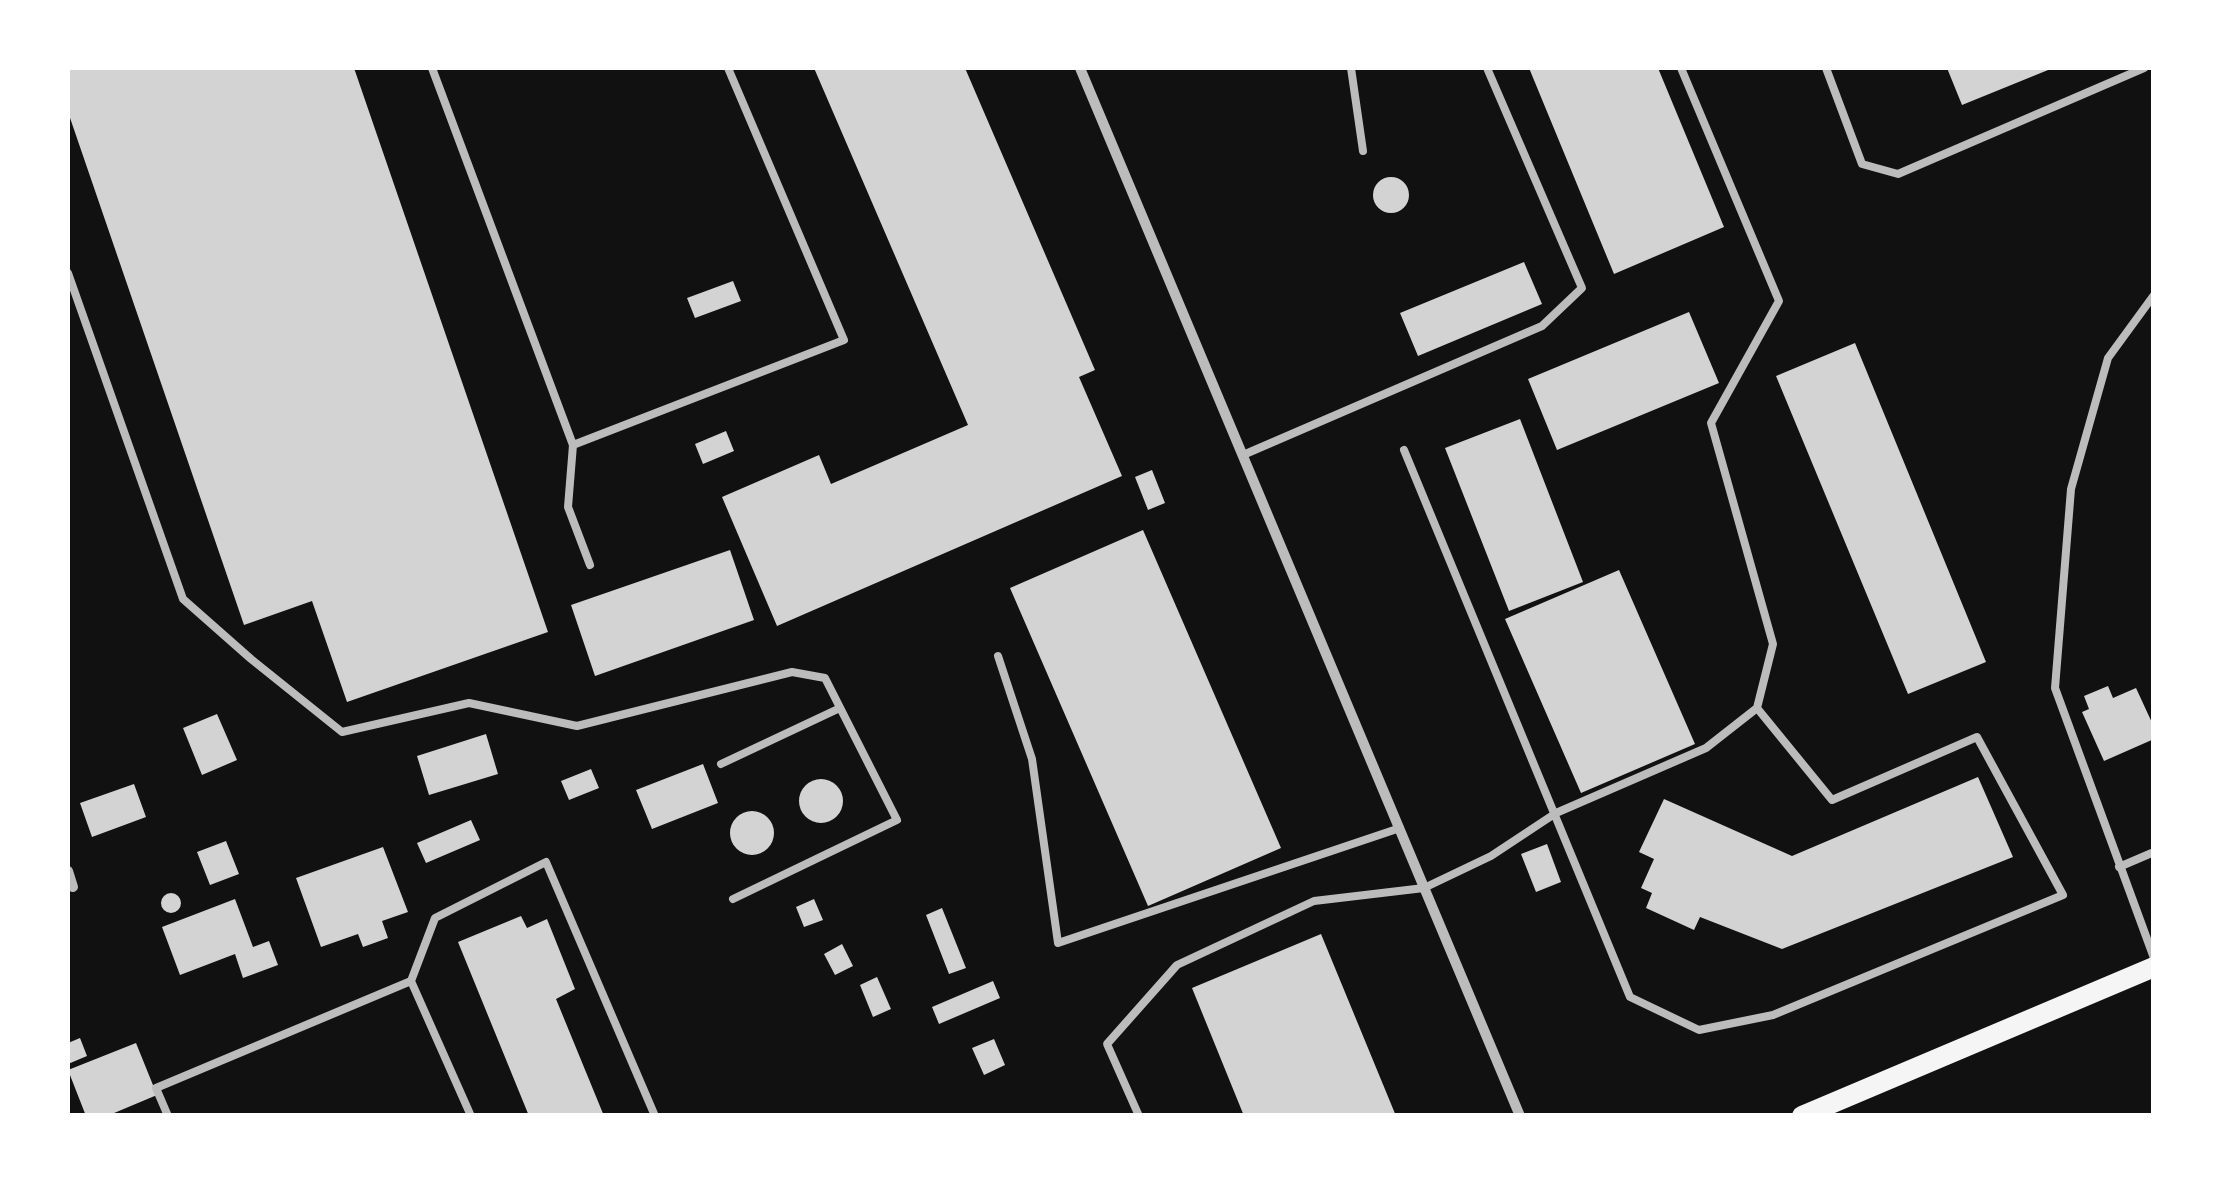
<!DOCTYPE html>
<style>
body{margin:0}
#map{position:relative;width:2221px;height:1183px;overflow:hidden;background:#111;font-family:Arial,sans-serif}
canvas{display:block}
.frame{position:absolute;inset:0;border:70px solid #fff;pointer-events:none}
</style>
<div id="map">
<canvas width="2221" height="1183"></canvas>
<div class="frame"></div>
</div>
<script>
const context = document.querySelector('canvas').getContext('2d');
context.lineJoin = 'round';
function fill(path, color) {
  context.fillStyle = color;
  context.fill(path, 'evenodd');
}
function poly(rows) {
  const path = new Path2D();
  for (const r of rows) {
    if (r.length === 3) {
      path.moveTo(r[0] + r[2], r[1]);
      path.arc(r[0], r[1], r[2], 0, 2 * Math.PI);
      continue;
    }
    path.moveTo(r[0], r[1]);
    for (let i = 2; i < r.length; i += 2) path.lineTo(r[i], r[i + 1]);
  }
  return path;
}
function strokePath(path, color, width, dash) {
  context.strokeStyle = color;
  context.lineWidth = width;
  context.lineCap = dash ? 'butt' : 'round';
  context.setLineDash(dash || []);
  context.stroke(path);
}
fill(poly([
 [68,68,354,68,548,632,347,702,312,601,244,625,68,112],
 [814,68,965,68,1095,370,1079,377,1122,476,777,626,722,497,819,455,831,484,968,425],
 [1529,68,1658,68,1724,227,1614,274],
 [1947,68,2053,68,1962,105],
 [1391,195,18],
 [1524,262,1542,304,1418,356,1400,313],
 [733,281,741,301,695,318,687,298],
 [1689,312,1719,383,1557,450,1528,379],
 [1855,343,1986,662,1908,694,1776,376],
 [1520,419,1583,582,1509,611,1445,448],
 [726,431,734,451,703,464,695,444],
 [1152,470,1165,503,1148,510,1135,477],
 [1143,530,1281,848,1148,906,1010,588],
 [730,550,754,620,595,676,571,605],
 [1619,570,1695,744,1581,793,1505,619],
 [2108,686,2113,698,2136,688,2154,727,2154,739,2104,761,2082,712,2089,709,2084,696],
 [217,714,237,760,202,775,183,728],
 [486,734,498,774,429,795,417,756],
 [703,764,718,803,652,829,636,790],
 [591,769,599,788,569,800,561,781],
 [1978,777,2013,857,1782,949,1700,917,1694,930,1646,908,1652,893,1641,888,1654,859,1639,852,1664,799,1792,856],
 [821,801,22],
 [134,784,146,817,92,837,80,803],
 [752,833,22],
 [471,820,480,840,426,863,417,843],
 [226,841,239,874,210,885,197,852],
 [1547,844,1561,882,1536,892,1521,854],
 [383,847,408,912,382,921,388,938,363,947,358,934,321,947,296,878],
 [171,903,10],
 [235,899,253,947,269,941,278,965,243,978,235,954,180,975,162,927],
 [814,899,823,920,804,927,796,907],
 [942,908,966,968,949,974,926,915],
 [521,916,527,928,547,919,575,989,556,999,604,1116,529,1116,458,942],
 [1321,934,1396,1116,1244,1116,1192,988],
 [842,944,853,966,835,975,824,954],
 [877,977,891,1009,873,1017,860,985],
 [993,981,1000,998,939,1024,932,1007],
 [80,1038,87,1056,68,1064,68,1043],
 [994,1039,1005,1065,984,1075,972,1048],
 [136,1043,157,1095,107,1116,86,1116,68,1070]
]), '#d3d3d3');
strokePath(poly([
 [432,68,573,445,568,507,590,565],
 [1351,68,1363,151],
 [1826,68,1862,164,1898,174,2144,68],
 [68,273,183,599,251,659,342,732,469,703,577,726,792,672,825,678,897,820,733,899],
 [2154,295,2108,358,2071,489,2055,688,2154,958],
 [573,445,844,340,728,68],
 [1404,450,1630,997,1699,1030,1773,1015,2063,895,1977,737,1832,800,1757,708],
 [1243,455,1542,326,1582,288,1487,68],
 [998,656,1032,759,1058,943,1400,828],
 [721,764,840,708],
 [2119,867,2154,852],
 [411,981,435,918,546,862,655,1116],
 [168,1116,156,1088,411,981,471,1116],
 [1139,1116,1107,1044,1177,965,1314,901,1424,888,1491,856,1556,813,1706,748,1757,708,1773,644,1711,423,1779,301,1681,68]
]), '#bcbcbc', 8);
strokePath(poly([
 [1080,68,1520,1116],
 [68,871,73,887]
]), '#bcbcbc', 10);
strokePath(poly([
 [1802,1116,2154,967]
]), '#f5f5f5', 20);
</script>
